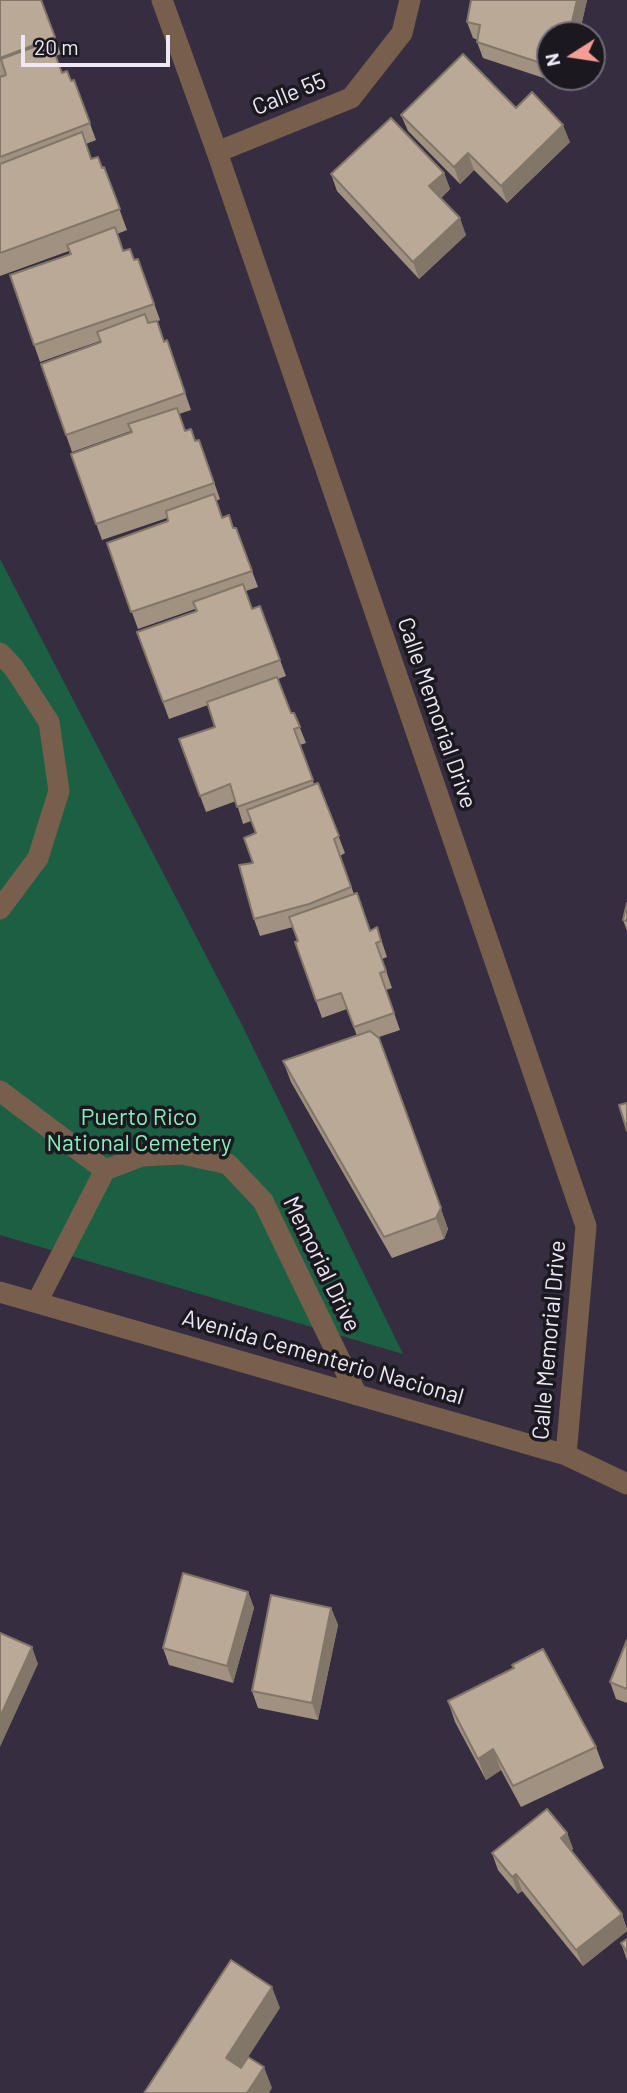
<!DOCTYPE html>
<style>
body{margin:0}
#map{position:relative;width:627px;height:2093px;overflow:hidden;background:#362e40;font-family:Barlow,sans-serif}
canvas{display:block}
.north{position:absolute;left:536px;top:21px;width:70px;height:70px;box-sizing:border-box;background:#1b1820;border:2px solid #6f6b75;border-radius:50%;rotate:258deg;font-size:19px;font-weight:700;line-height:28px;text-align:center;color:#ede8f4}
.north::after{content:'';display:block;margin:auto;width:24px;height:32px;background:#f59c94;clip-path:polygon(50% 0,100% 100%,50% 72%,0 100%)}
.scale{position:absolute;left:21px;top:35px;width:149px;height:32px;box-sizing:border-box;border:4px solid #ede8f4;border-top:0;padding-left:9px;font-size:21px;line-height:24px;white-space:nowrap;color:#ede8f4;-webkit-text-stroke:5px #1b1820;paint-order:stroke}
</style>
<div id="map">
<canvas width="627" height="2093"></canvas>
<div class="north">N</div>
<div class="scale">20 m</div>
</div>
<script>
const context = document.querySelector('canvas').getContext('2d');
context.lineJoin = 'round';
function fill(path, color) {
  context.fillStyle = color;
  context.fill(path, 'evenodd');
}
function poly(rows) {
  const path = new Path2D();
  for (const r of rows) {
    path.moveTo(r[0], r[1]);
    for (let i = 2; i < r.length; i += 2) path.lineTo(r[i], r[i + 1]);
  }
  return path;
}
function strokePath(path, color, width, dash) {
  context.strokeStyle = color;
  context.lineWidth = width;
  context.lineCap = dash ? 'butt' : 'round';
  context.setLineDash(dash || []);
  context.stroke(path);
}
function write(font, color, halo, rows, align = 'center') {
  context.font = font + ' Barlow,sans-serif';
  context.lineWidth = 7;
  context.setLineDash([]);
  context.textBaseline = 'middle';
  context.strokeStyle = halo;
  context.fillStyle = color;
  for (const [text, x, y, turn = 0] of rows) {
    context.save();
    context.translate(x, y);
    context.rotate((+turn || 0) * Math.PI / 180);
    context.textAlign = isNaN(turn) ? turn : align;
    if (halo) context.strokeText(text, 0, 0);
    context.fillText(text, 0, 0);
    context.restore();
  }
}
fill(poly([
 [0,559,240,1021,403,1354,0,1235]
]), '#1b6043');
strokePath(poly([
 [162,0,217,152,586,1226,566,1455],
 [217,152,351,98,402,33,410,0],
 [0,653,14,668,49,722,59,791,38,858,0,909],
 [0,1091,105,1170,142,1156,182,1154,228,1164,263,1201,357,1395],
 [0,1292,566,1455,627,1484],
 [37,1302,105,1170]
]), '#775f4c', 21);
fill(poly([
 [0,0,41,0,61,54,56,56,62,73,71,81,74,80,96,140,86,144,92,159,102,168,104,167,127,230,117,234,124,251,134,260,138,259,160,320,157,322,164,342,167,340,191,410,179,414,185,431,195,441,199,440,220,499,216,501,222,518,234,528,236,528,258,587,246,591,252,609,260,606,286,676,278,679,291,713,294,713,306,743,300,745,314,784,318,783,345,853,340,856,354,894,370,930,377,927,387,957,382,959,392,988,386,990,400,1030,379,1037,448,1229,444,1239,392,1258,291,1082,283,1061,357,1036,347,1009,322,1018,295,942,298,941,293,927,260,936,254,919,253,863,256,833,251,821,243,824,236,801,206,812,179,739,215,727,208,705,169,719,143,648,196,611,195,609,138,629,107,543,168,521,167,518,102,540,71,454,131,432,131,431,72,452,41,364,101,342,100,341,40,362,10,275,70,255,69,251,0,276,0,77,6,75,0,76],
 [471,0,587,0,579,35,550,35,550,77,570,77,568,86,483,58,477,42,478,40,473,38,467,22],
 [516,108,570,142,507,203,474,170,460,184,408,131,401,115],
 [444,173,450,189,441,198,466,235,419,279,337,191,331,174],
 [627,903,627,931,623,920],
 [248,1592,254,1608,233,1683,169,1665,163,1648],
 [331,1608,338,1625,318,1720,258,1708,252,1691],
 [627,1640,627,1703,616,1699,610,1682],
 [512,1665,596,1747,604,1768,521,1807,501,1770,486,1780,455,1722,448,1701,513,1669],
 [567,1833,573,1849,571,1851,622,1914,627,1929,627,1931,583,1966,522,1891,518,1894,498,1870,492,1853],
 [627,1939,627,1960,621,1943]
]), '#a09181');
fill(poly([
 [577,0,587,0,579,35,569,35],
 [564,77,570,77,568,86],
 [563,125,570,142,507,203,501,186],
 [468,153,474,170,460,184,454,167],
 [444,173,450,189,435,203,429,186],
 [460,218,466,235,419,279,413,262],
 [379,1038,448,1229,444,1239,436,1218],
 [248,1592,254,1608,233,1683,227,1666],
 [331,1608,338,1625,318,1720,312,1703],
 [32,1647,38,1664,0,1747,0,1717],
 [493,1749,501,1770,486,1780,478,1759],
 [567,1833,573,1849,567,1855,561,1838],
 [516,1874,522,1891,518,1894,512,1877],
 [622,1914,627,1931,583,1966,576,1950],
 [272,1987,280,2008,234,2079,226,2058],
 [264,2067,272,2088,269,2093,247,2093]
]), '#827669');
const building = poly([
 [0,0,41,0,55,37,0,58,0,0],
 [471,0,577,0,569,35,550,35,550,66,477,42,480,25,467,22,471,0],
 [50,41,62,73,67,71,71,81,74,80,90,123,0,157,0,77,6,75,1,59,50,41],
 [463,54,516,108,532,92,563,125,501,186,468,153,454,167,401,115,463,54],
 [391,118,444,173,429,186,460,218,413,262,331,174,391,118],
 [82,132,91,159,98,157,102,168,104,167,120,209,0,253,0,164,82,132],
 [115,227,123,251,130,249,134,260,138,259,154,304,34,345,10,275,71,254,67,245,115,227],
 [145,314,148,323,157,321,164,342,167,340,185,393,66,435,41,364,101,342,97,332,145,314],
 [177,408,185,431,191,429,195,441,199,440,214,483,96,524,71,454,132,432,128,424,177,408],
 [214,494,222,518,229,515,233,528,236,528,252,571,131,612,107,543,168,521,166,511,214,494],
 [243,584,252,609,260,606,280,660,163,702,137,632,197,611,193,602,243,584],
 [277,677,291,713,294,713,300,727,294,729,313,780,237,807,230,784,200,796,179,739,215,727,207,702,277,677],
 [318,783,339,836,334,839,351,887,309,904,254,919,239,865,253,863,244,838,256,833,247,810,318,783],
 [357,893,370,931,377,927,381,941,376,943,386,971,380,973,394,1013,354,1027,341,993,316,1001,295,942,298,941,289,917,357,893],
 [627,903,627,921,623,920,627,903],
 [370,1031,379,1038,441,1208,436,1218,384,1237,283,1061,370,1031],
 [627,1103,627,1131,619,1105,627,1103],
 [183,1573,248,1592,227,1666,163,1648,183,1573],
 [271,1595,331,1608,312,1703,252,1691,271,1595],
 [0,1633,32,1647,0,1717,0,1633],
 [627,1640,627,1689,610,1682,627,1640],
 [543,1649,596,1747,513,1786,493,1749,478,1759,448,1701,514,1668,512,1665,543,1649],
 [547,1809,567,1833,561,1838,622,1914,576,1950,516,1874,512,1877,492,1853,547,1809],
 [627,1939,627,1952,621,1943,627,1939],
 [231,1960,272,1987,226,2058,241,2068,248,2057,264,2067,247,2093,144,2093,231,1960]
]);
fill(building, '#baa996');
strokePath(building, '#827669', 2);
write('23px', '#ede8f4', '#1b1820', [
 ["Calle 55",289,94,-22],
 ["Calle Memorial Drive",437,713,71],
 ["Memorial Drive",322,1264,64],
 ["Calle Memorial Drive",549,1340,-85],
 ["Avenida Cementerio Nacional",323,1357,16]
]);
write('23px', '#87f1bd', '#1b1820', [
 ["Puerto Rico",139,1117],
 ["National Cemetery",139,1143]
]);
</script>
